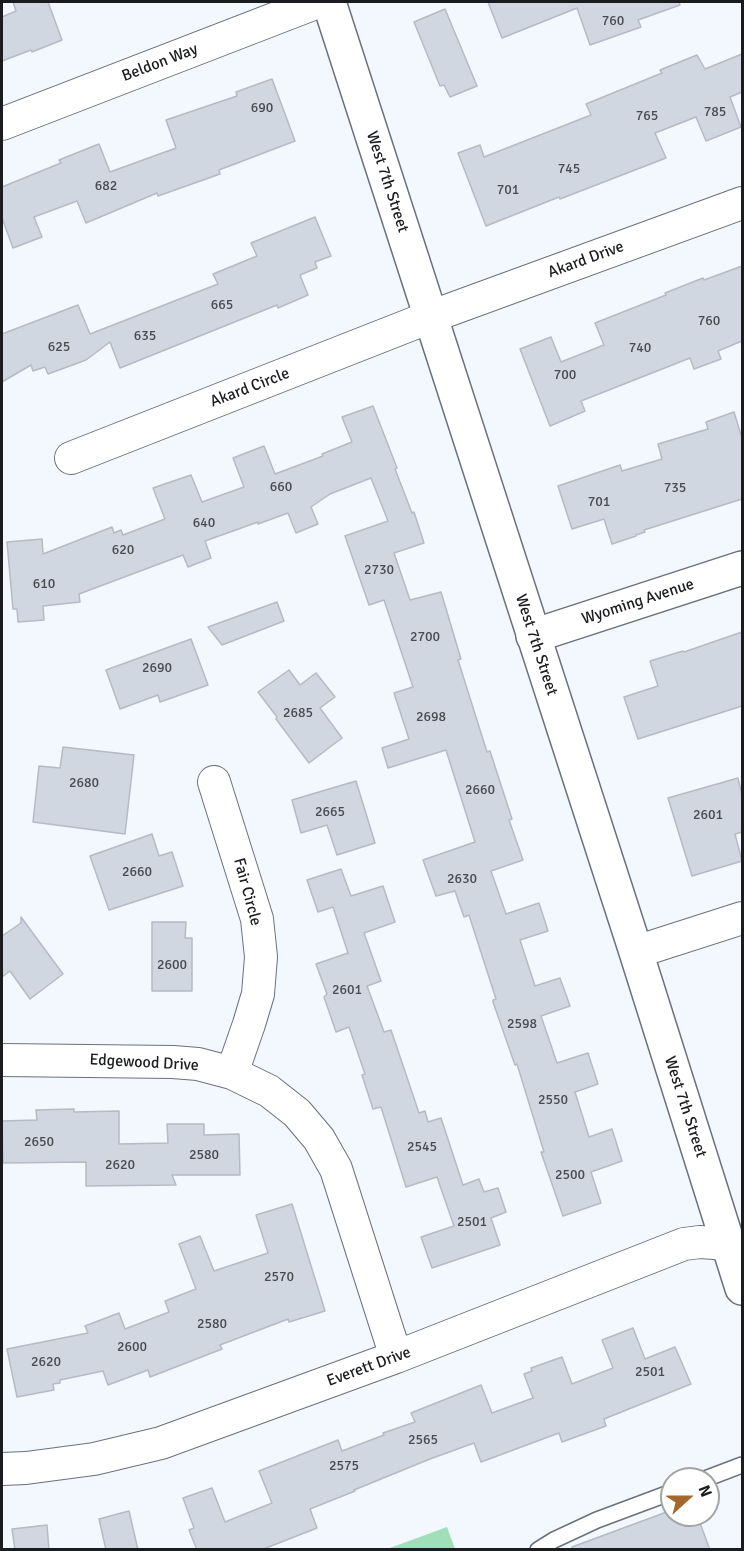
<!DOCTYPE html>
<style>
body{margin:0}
#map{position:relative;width:744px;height:1551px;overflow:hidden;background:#f3f7fe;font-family:Signika,sans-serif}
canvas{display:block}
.frame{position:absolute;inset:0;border:3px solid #1a1c20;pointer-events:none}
.north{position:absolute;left:660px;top:1467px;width:60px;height:60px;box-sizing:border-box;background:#fff;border:2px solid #a3a4a6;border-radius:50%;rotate:69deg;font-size:16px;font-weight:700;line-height:24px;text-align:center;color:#1a1c20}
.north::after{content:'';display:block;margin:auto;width:21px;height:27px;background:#a4682a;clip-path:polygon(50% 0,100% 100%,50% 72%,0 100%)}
</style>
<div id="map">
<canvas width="744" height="1551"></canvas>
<div class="frame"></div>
<div class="north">N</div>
</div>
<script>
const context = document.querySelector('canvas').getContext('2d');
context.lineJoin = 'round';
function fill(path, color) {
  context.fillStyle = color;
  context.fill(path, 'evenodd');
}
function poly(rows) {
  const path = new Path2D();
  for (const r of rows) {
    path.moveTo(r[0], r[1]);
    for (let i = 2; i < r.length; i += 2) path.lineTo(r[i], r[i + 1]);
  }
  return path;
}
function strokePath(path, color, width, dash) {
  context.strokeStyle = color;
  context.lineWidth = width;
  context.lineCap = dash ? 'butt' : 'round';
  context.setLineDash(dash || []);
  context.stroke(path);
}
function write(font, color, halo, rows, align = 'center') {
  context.font = font + ' Signika,sans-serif';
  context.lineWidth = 6;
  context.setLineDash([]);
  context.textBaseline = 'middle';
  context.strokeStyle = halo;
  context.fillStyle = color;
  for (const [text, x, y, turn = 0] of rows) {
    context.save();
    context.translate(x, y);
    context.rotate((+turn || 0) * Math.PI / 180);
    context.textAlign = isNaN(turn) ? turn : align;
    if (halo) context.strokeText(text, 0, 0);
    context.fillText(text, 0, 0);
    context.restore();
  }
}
fill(poly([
 [447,1527,455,1549,387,1549]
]), '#a0dfba');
const building = poly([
 [13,2,48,2,62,40,32,52,31,50,2,61,2,17,16,11,13,2],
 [488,2,679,2,680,5,638,20,641,27,590,45,577,8,502,38,488,2],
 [445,9,477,86,450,97,444,85,440,86,414,22,445,9],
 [742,54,742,92,730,97,741,127,706,141,696,117,655,133,666,158,560,199,559,197,486,226,458,153,480,145,484,157,591,115,586,104,662,73,660,70,697,55,705,69,742,54],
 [272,79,295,141,219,170,220,174,158,196,157,193,86,223,77,201,34,217,42,237,13,248,2,218,2,187,61,163,59,160,99,144,110,172,176,148,166,120,237,96,236,92,272,79],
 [315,217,331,256,315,262,317,268,300,275,308,295,278,308,277,305,120,368,110,342,86,360,48,374,45,367,33,371,31,365,2,382,2,334,78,305,90,334,218,284,213,274,257,256,251,243,315,217],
 [742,266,742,341,718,351,721,359,694,369,690,358,581,401,585,411,550,426,520,349,551,337,561,362,604,345,595,323,666,295,665,293,703,278,704,280,742,266],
 [373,406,397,468,395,469,412,513,414,512,424,543,394,553,410,600,441,592,461,659,458,660,487,752,490,751,512,819,509,820,523,860,491,871,506,914,539,903,548,931,520,940,535,986,560,978,570,1006,541,1016,557,1063,588,1053,598,1084,575,1092,589,1137,612,1129,622,1161,591,1172,601,1203,563,1216,542,1155,541,1152,544,1152,517,1064,515,1065,493,1002,493,1000,496,999,469,915,464,917,455,891,436,896,423,860,475,842,446,750,388,768,382,748,409,739,394,693,413,687,384,600,369,605,345,536,388,521,371,478,330,494,311,507,318,524,296,533,288,513,258,524,258,522,205,541,211,558,188,567,183,555,79,594,80,602,43,606,44,620,18,622,17,609,13,609,7,542,42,539,43,554,112,527,114,533,121,530,123,535,165,519,153,488,191,475,202,502,244,487,233,458,264,446,275,474,323,456,322,454,352,442,342,417,373,406],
 [734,412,742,438,742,499,644,530,645,532,636,535,636,536,612,544,604,519,572,529,558,486,620,465,622,471,662,459,658,444,708,429,706,422,734,412],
 [277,602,284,621,222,645,208,627,277,602],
 [742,632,742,706,638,739,624,697,658,686,650,661,683,651,684,652,742,632],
 [191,639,208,685,160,702,158,695,120,709,106,670,191,639],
 [289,670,300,685,316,673,335,697,320,708,342,738,309,763,276,719,277,717,258,692,289,670],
 [63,747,134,755,125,834,33,822,39,766,60,768,63,747],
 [738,778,742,795,742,832,735,834,742,861,692,876,668,798,738,778],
 [356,781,375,843,337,855,327,825,301,833,292,800,356,781],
 [152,834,159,856,172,852,183,886,109,910,90,856,152,834],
 [341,869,351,896,383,886,395,922,364,933,381,981,367,986,384,1032,391,1030,419,1113,425,1111,428,1122,441,1118,463,1185,479,1179,484,1192,498,1188,506,1212,491,1218,500,1245,432,1268,421,1237,454,1226,437,1177,406,1187,381,1107,373,1109,362,1075,365,1074,349,1027,336,1032,324,997,327,994,316,964,348,953,333,907,318,912,307,880,341,869],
 [21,917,63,974,30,999,10,971,2,977,2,936,21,923,21,917],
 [152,922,186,922,185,938,192,938,192,991,152,991,152,922],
 [74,1109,74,1112,119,1111,119,1144,168,1143,167,1124,204,1124,204,1135,239,1134,240,1175,172,1175,176,1185,86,1186,86,1162,3,1163,2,1121,37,1120,36,1110,74,1109],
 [292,1204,325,1311,289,1322,288,1319,220,1345,222,1349,150,1377,148,1370,108,1385,103,1371,60,1380,60,1383,53,1384,54,1390,17,1397,7,1349,88,1333,85,1326,119,1313,125,1329,169,1312,165,1301,196,1289,179,1244,200,1236,214,1271,268,1253,256,1215,292,1204],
 [633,1328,645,1359,675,1347,691,1384,604,1419,606,1426,562,1442,559,1433,481,1462,474,1443,430,1459,354,1490,355,1491,310,1509,317,1528,261,1550,197,1550,189,1530,194,1528,183,1498,212,1488,225,1522,272,1503,259,1471,338,1440,342,1451,384,1435,383,1433,415,1422,411,1413,481,1385,492,1413,533,1398,524,1374,532,1371,531,1368,562,1357,572,1384,613,1368,602,1340,633,1328],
 [672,1510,672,1515,697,1515,710,1550,573,1550,572,1547,672,1510],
 [129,1511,138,1550,106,1550,99,1519,129,1511],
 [47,1525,49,1550,15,1550,12,1529,47,1525]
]);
fill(building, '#d0d7e1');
strokePath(building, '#b4bbc5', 1.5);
const service = poly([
 [705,1479,742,1465],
 [538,1550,554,1540,597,1520,672,1492]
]);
const minor = poly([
 [2,124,318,2],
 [71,458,430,317,742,203],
 [214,782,257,919,261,957,258,994,249,1024,232,1073],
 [636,952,742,918],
 [2,1060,173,1062,198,1064,232,1073,269,1091,297,1113,319,1139,336,1169,396,1357],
 [2,1469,26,1468,94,1459,161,1443,396,1357,684,1244,700,1242,715,1243,742,1249]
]);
const tertiary = poly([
 [533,636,742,568]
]);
const secondary = poly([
 [329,2,636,952,742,1288]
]);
strokePath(service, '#6b717b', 18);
strokePath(minor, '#6b717b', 34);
strokePath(tertiary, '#6b717b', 36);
strokePath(secondary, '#6b717b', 36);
strokePath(service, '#fff', 15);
strokePath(minor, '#fff', 32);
strokePath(tertiary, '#fff', 33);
strokePath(secondary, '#fff', 33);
write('14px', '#484b50', null, [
 ["760",613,21],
 ["690",262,108],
 ["785",715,112],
 ["765",647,116],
 ["745",569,169],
 ["682",106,186],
 ["701",508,190],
 ["665",222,305],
 ["760",709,321],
 ["635",145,336],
 ["625",59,347],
 ["740",640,348],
 ["700",565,375],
 ["660",281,487],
 ["735",675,488],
 ["701",599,502],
 ["640",204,523],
 ["620",123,550],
 ["2730",379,570],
 ["610",44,584],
 ["2700",425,637],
 ["2690",157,668],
 ["2685",298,713],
 ["2698",431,717],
 ["2680",84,783],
 ["2660",480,790],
 ["2665",330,812],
 ["2601",708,815],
 ["2660",137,872],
 ["2630",462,879],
 ["2600",172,965],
 ["2601",347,990],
 ["2598",522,1024],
 ["2550",553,1100],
 ["2650",39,1142],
 ["2545",422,1147],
 ["2580",204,1155],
 ["2620",120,1165],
 ["2500",570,1175],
 ["2501",472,1222],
 ["2570",279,1277],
 ["2580",212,1324],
 ["2600",132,1347],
 ["2620",46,1362],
 ["2501",650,1372],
 ["2565",423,1440],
 ["2575",344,1466]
]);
write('16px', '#1a1c20', '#fff', [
 ["Beldon Way",160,63,-21],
 ["West 7th Street",387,182,72],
 ["Akard Drive",586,260,-20],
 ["Akard Circle",250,388,-21],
 ["Wyoming Avenue",638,602,-18],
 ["West 7th Street",536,645,72],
 ["Fair Circle",247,892,75],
 ["Edgewood Drive",144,1063,3],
 ["West 7th Street",685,1107,72],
 ["Everett Drive",369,1367,-20]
]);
</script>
